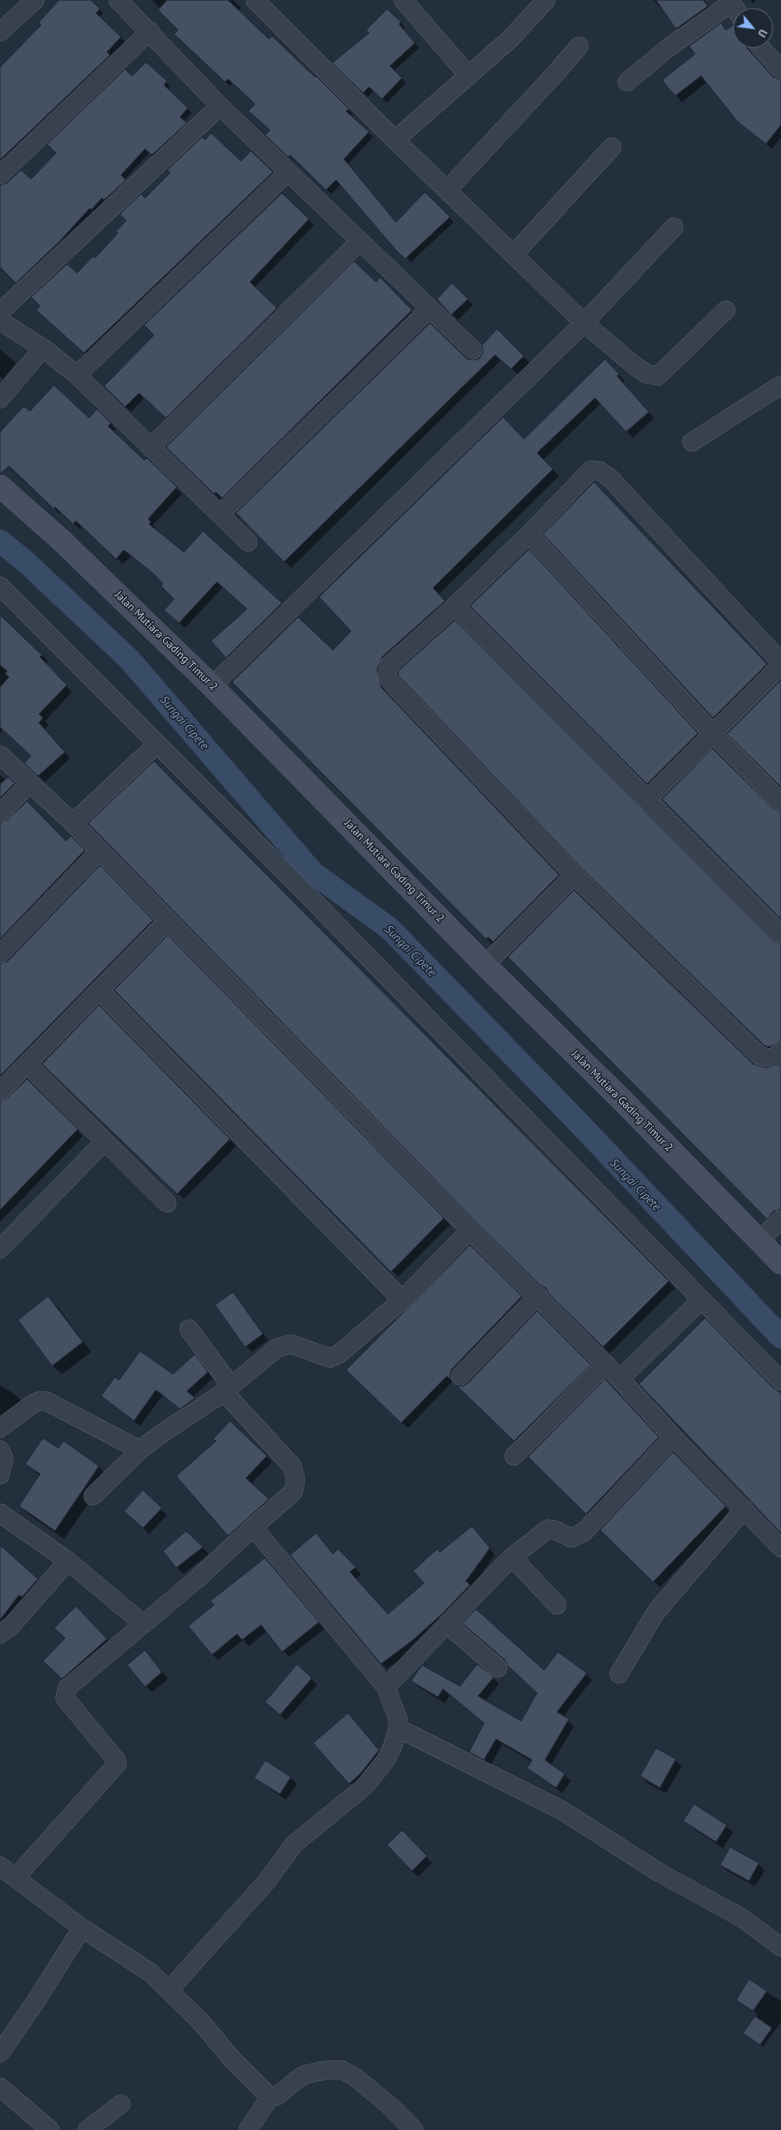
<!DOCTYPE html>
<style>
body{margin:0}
#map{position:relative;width:781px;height:2130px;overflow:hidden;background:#242f3e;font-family:"PT Sans",sans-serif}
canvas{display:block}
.north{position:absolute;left:733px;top:8px;width:40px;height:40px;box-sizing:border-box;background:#1d2633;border:1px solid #59626f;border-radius:50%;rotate:119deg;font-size:11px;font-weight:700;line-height:16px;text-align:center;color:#b4bcc9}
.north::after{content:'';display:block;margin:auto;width:14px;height:18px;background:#8ab4f8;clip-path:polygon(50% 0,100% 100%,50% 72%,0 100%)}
</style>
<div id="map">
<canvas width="781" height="2130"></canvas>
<div class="north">U</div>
</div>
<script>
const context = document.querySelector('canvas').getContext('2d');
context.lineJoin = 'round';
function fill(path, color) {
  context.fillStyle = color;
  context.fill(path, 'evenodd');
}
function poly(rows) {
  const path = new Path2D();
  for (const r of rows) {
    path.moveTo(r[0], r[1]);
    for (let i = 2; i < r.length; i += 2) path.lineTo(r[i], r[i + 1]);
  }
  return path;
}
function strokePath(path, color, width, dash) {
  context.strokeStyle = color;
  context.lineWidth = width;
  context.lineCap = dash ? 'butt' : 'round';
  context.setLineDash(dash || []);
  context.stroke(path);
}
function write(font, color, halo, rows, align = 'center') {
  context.font = font + ' "PT Sans",sans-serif';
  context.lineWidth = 3;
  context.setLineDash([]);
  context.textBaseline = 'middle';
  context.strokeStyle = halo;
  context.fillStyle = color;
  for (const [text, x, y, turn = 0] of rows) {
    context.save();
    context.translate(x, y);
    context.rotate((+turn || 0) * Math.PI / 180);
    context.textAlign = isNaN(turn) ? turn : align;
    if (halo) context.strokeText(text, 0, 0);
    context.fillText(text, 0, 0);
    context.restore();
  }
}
fill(poly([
 [61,0,90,0,103,13,99,18,125,42,0,169,0,69,42,25],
 [152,0,233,0,241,8,238,11,348,109,353,114,350,116,373,137,348,164,396,223,425,194,454,222,411,262,341,184,331,194,267,135,271,131,256,104,233,83,230,86,176,34,179,30],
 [654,0,704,0,714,13,683,35],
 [750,0,756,0,753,3],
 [387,10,405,27,403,29,419,48,394,71,406,83,387,103,374,90,368,97,334,63,370,33],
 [721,25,727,31,741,34,741,40,746,40,750,45,752,54,774,79,781,81,781,138,772,149,739,122,707,82,682,102,663,80,696,54],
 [146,63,170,86,168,89,192,113,184,121,190,128,157,159,150,152,124,180,129,185,21,286,0,266,0,186,3,186,21,171,31,180],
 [251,152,277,177,90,358,43,315,77,275,95,260,120,233,146,200,172,173,241,162],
 [282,194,314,225,254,288,281,314,171,422,145,397,131,412,105,386,155,335],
 [380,279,418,317,228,503,223,498,221,500,167,447],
 [452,285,473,305,458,320,438,299],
 [497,330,530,363,518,374,501,360,291,568,238,513,466,360,476,361,481,358],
 [0,349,16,363,3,379,0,376],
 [605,360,625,381,622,383,654,418,633,438,601,403,543,460,559,476,438,595,451,607,383,682,387,695,565,882,500,947,494,942,492,944,233,682,333,651,524,440],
 [97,411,116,429,113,432,144,462,147,459,182,494,153,525,156,528,155,530,184,554,203,532,287,610,233,663,227,657,248,609,223,587,185,628,171,616,175,599,160,579,131,556,123,564,82,526,80,529,61,512,60,514,0,459,0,433,30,413,89,419],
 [600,490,772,671,720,724,545,534],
 [535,557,703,740,654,790,471,606],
 [0,616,48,661,45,664,72,692,45,721,49,725,44,729,70,758,45,782,31,768,32,756,3,729,0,733],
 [154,763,675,1288,610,1353,478,1222],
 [0,775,6,780,8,778,20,790,0,810],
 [0,824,66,842,71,838,90,857,0,951],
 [100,867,158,927,0,1088,0,965,8,962],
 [582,867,781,945,781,1050,773,1052],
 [168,937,450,1225,398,1277,115,990],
 [509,957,752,1064,765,1069,781,1066,781,1218,774,1224],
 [99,1007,236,1146,184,1199,43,1064],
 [27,1080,83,1136,0,1222,0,1101,3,1102],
 [470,1246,527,1303,456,1380,456,1384,453,1381,408,1428,348,1370],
 [233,1293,268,1340,252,1352,246,1346],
 [48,1298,58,1307,91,1352,62,1374,52,1365],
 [537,1313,596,1371,521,1447,460,1387,468,1384],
 [200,1361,213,1378,193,1397,200,1404,186,1414,163,1395,140,1426,102,1396,173,1376],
 [0,1385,16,1395,22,1401,0,1422],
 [612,1387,664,1444,593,1520,529,1457],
 [230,1423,272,1462,251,1484,274,1505,234,1541,228,1535,217,1442],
 [64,1443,99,1467,107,1476,64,1539,28,1514,20,1506,40,1476,26,1464,59,1450],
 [673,1454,731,1513,660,1587,601,1530],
 [143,1492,167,1515,149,1534,132,1517],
 [186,1533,209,1554,183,1574,164,1551],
 [316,1534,334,1555,338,1551,361,1574,356,1579,389,1615,426,1583,440,1554,478,1534,495,1555,471,1588,418,1646,387,1669,381,1663],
 [0,1547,44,1587,0,1626],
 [271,1566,324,1629,289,1657,267,1631,249,1646,243,1640,218,1660,212,1654],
 [85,1617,116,1649,72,1687,45,1661],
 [151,1658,168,1679,152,1692,146,1686],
 [544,1672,586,1674,592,1680,563,1717,574,1726,551,1765,571,1781,562,1793,528,1768,532,1762,502,1744,491,1765,476,1758,470,1752,485,1723,450,1694,445,1703,419,1687,413,1681,460,1687,493,1678,499,1684,485,1701,521,1722,538,1693],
 [311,1678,317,1685,286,1720,272,1708],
 [357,1724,388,1760,359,1793,315,1743],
 [675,1760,682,1766,666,1793,647,1783,641,1776],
 [255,1778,290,1778,297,1784,286,1800],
 [685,1821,726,1826,733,1832,723,1848,691,1827],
 [402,1832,432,1863,418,1877,388,1845],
 [758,1864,765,1870,755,1886,727,1871,721,1865],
 [749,1981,781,2001,781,2022,763,2047,744,2033,758,2014,737,2000]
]), '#0007');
strokePath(poly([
 [0,541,27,563,129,659,313,873,389,928,576,1120,781,1337]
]), '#394c67', 23);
const building = poly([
 [59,0,91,0,100,9,96,13,121,37,107,52,110,55,0,160,0,67,41,25,38,23,59,0],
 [167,0,228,0,269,39,272,36,315,77,316,76,349,109,346,111,369,132,344,159,396,222,425,192,450,217,405,259,395,249,336,180,326,190,290,155,288,157,265,135,270,130,248,111,255,104,228,79,225,82,174,34,178,30,158,10,167,0],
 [656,0,703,0,708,6,676,29,656,0],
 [387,9,401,22,399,24,415,43,390,66,402,78,382,99,369,87,363,93,332,63,369,33,366,30,387,9],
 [721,23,726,30,733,25,741,34,741,40,744,40,746,47,773,77,781,80,781,125,766,144,738,122,701,76,675,96,662,80,695,54,689,46,721,23],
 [146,62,167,81,164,85,188,108,180,117,187,123,152,155,145,149,121,175,126,180,104,200,102,198,91,210,90,208,59,242,16,283,0,267,0,185,7,183,21,170,31,179,56,153,47,144,125,69,132,76,146,62],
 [211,133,241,161,251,151,273,172,84,353,36,310,40,306,31,297,67,264,77,273,93,256,95,258,118,233,116,231,126,221,120,214,141,194,145,198,170,173,167,170,202,137,205,140,211,133],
 [282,193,309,219,250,282,277,308,166,418,139,393,125,407,104,386,154,335,144,325,282,193],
 [354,261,376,282,380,277,412,310,222,498,216,492,214,494,166,447,354,261],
 [452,283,468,299,451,315,437,299,452,283],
 [430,323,467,359,476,360,480,358,483,352,482,345,497,329,524,356,511,369,495,355,284,562,236,513,430,323],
 [605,359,619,374,617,376,649,412,626,432,595,398,537,453,553,469,433,588,445,601,382,657,377,670,381,687,559,875,493,942,488,937,486,939,232,682,298,617,333,650,351,631,319,597,503,417,524,439,605,359],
 [54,385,89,418,97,409,111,423,108,426,144,460,147,458,177,487,148,519,151,522,149,524,184,552,203,531,282,603,226,658,211,641,247,609,217,582,179,623,164,610,174,599,161,586,163,584,155,575,124,550,116,559,76,521,73,524,55,507,54,509,9,466,0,474,0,432,24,406,30,411,54,385],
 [594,482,767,664,713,718,543,534,594,482],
 [529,549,698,733,647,784,470,606,529,549],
 [0,615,42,655,40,657,67,685,39,714,43,718,39,723,65,752,38,776,24,763,31,756,0,727,0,687,9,677,5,674,7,671,0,665,0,615],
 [455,620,774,941,781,944,781,1041,770,1047,765,1046,581,868,398,675,398,671,455,620],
 [781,680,781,787,727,734,781,680],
 [712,748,774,809,781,812,781,919,662,799,712,748],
 [154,761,669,1281,603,1347,548,1293,546,1288,540,1285,477,1223,88,823,154,761],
 [8,777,15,783,0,798,0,784,8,777],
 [27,801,66,841,71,836,85,850,0,939,0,823,7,820,27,801],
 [100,865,153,920,0,1076,0,964,8,961,100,865],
 [574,890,753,1064,766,1068,781,1065,781,1209,774,1211,767,1219,508,957,574,890],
 [168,935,444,1218,391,1272,114,990,168,935],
 [99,1005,230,1139,177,1194,42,1064,99,1005],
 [27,1079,78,1129,0,1210,0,1101,7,1098,27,1079],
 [470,1245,522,1296,452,1369,450,1374,450,1379,447,1376,401,1423,346,1370,470,1245],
 [233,1292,263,1334,245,1347,215,1305,233,1292],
 [48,1296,83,1342,52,1366,18,1320,48,1296],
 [537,1311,591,1365,514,1441,457,1386,463,1386,468,1383,537,1311],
 [705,1318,773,1388,781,1393,781,1533,639,1384,705,1318],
 [140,1351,173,1374,195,1354,208,1372,187,1391,195,1398,194,1399,180,1409,156,1390,134,1421,101,1396,115,1377,119,1380,140,1351],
 [605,1379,659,1437,586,1514,528,1457,605,1379],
 [230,1421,267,1456,246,1478,269,1499,228,1536,176,1476,216,1441,213,1439,230,1421],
 [43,1438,58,1448,64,1441,99,1466,55,1531,19,1506,40,1474,25,1464,43,1438],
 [673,1452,726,1506,653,1582,600,1530,673,1452],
 [143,1490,162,1508,143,1528,124,1511,143,1490],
 [472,1526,490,1548,466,1581,470,1585,442,1614,413,1640,381,1664,290,1555,316,1533,333,1554,338,1549,356,1567,350,1572,388,1614,424,1583,413,1571,437,1549,440,1552,472,1526],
 [186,1531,203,1547,176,1568,163,1551,186,1531],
 [0,1545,38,1579,22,1597,19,1595,0,1620,0,1545],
 [265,1558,319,1622,282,1652,261,1625,242,1640,237,1634,212,1655,188,1626,214,1605,210,1601,265,1558],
 [76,1606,107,1639,62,1679,43,1661,65,1638,54,1628,76,1606],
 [476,1609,544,1670,558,1652,587,1673,557,1712,569,1719,545,1760,565,1774,556,1788,527,1768,532,1760,496,1739,484,1760,469,1752,484,1723,443,1689,438,1697,411,1681,422,1665,460,1686,477,1664,494,1677,478,1696,521,1721,537,1693,508,1666,505,1660,462,1623,476,1609],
 [145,1650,162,1672,145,1687,127,1665,145,1650],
 [297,1664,312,1678,280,1715,265,1702,297,1664],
 [348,1713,379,1750,361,1773,349,1784,313,1743,348,1713],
 [656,1748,676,1759,660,1788,640,1776,656,1748],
 [265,1760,291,1777,280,1794,254,1778,265,1760],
 [694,1804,727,1825,716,1842,683,1821,694,1804],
 [402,1830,427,1856,412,1871,387,1845,402,1830],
 [730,1847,759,1863,749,1881,720,1865,730,1847],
 [749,1979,767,1991,753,2011,736,2000,749,1979],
 [755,2016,772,2028,760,2045,743,2033,755,2016]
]);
fill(building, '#455162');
strokePath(building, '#1f2835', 1);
const street = poly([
 [118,0,220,106,473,350],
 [255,0,395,140,584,323,635,366,647,374,658,376,726,310],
 [403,0,469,76],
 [730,0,741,18],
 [0,32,35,0],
 [754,40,781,70],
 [627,82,668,48,731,3],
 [395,140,510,39,546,0],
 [0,175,150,31],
 [448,189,555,74,579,46],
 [514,254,612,147],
 [0,312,220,106],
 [0,321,43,348,77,375,248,542],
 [77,375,288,172],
 [0,399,43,348],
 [692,442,781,385],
 [151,447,360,241],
 [220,514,429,309],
 [529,534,713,734,781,802],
 [0,586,296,883,781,1381],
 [455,606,781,934],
 [781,662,610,478,600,471,591,470,529,534,455,606,389,665,387,673,389,680,574,875,760,1056,768,1058,775,1057,781,1051],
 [212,686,584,323,674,227],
 [0,755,73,823,470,1230,620,1379,701,1300],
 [646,800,781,665],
 [0,813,30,783],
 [73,823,156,745],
 [0,954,99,851],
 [485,965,574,875],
 [99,990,402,1300],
 [27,1064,167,1203],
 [0,1091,168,920],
 [759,1241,781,1219],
 [0,1249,105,1141],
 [189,1329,231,1386],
 [460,1376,538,1295],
 [620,1379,673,1437,781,1548],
 [0,1428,31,1405,39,1401,46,1401,140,1450,158,1436,224,1392,277,1348,291,1344,330,1358,339,1354,402,1300,470,1230],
 [0,1450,4,1458,0,1475],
 [514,1456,606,1364],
 [93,1496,140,1450],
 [0,1513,68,1561,142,1623],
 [512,1557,548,1529,555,1530,571,1538,584,1532,673,1437],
 [447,1624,498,1668],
 [0,1634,11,1626,68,1561],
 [619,1674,656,1612,744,1509],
 [386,1687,512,1557,557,1605],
 [398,1728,563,1811,660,1873,742,1918,781,1947],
 [0,1866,82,1928,151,1973,200,2021,233,2060,270,2097,277,2096,299,2078,307,2074,327,2070,342,2070,355,2077,389,2105,414,2130],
 [16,1877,117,1764,116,1760,65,1698,67,1688,197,1579,253,1527],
 [169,1990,267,1881,294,1844,364,1787,385,1761,392,1748,398,1728,398,1719,386,1687,253,1527,293,1492,295,1484,295,1476,292,1466,224,1392],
 [0,2053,34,2004,82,1928],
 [0,2087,50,2130],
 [87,2130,121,2104],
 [248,2130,270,2097]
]);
const secondary = poly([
 [0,486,61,540,212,686,485,965,622,1100,781,1263]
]);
strokePath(street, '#565f6c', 19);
strokePath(secondary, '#565f6c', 23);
strokePath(street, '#38414e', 18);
strokePath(secondary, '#465061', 22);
write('11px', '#b4bcc9', '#1d2633', [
 ["Jalan Mutiara Gading Timur 2",166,641,44],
 ["Jalan Mutiara Gading Timur 2",394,871,46],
 ["Jalan Mutiara Gading Timur 2",622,1101,45]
]);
write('italic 12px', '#7c92b1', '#1d2633', [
 ["Sungai Cipete",184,723,49],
 ["Sungai Cipete",410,951,45],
 ["Sungai Cipete",635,1185,46]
]);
</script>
